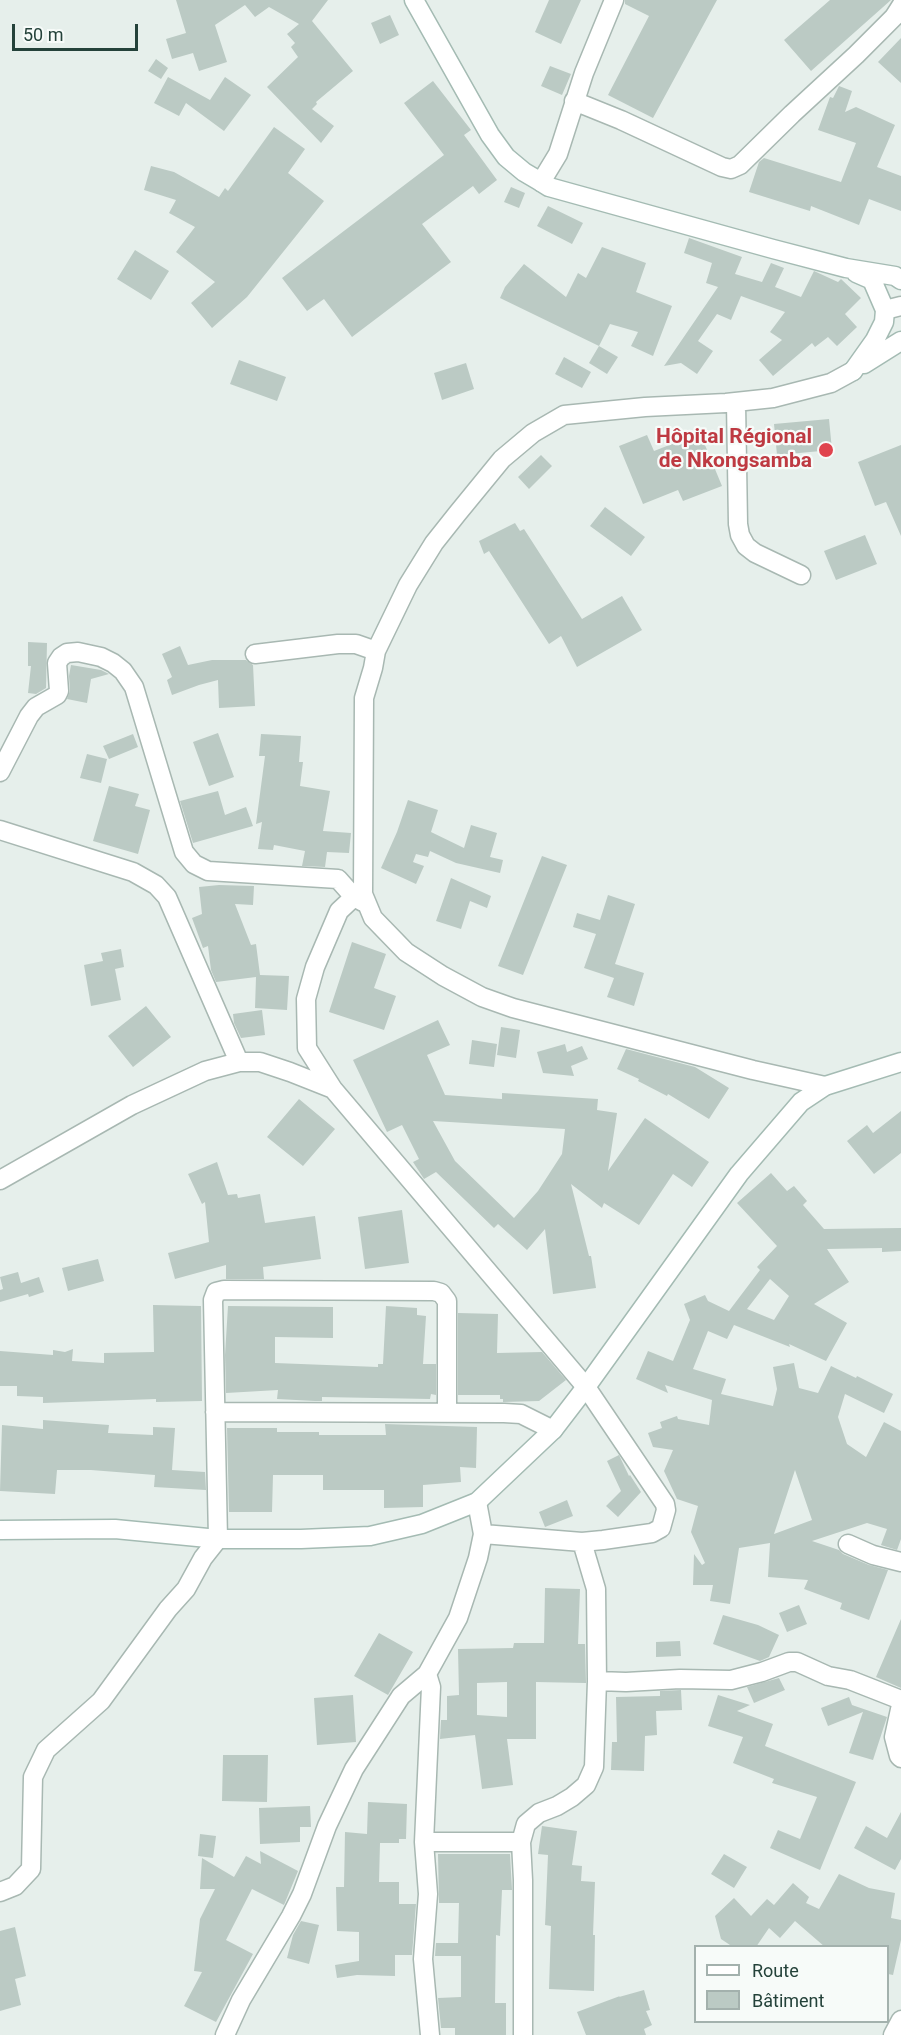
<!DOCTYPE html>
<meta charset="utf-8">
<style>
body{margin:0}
#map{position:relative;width:901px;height:2035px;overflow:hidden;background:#e6efeb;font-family:Roboto,sans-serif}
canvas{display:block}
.legend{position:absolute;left:694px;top:1945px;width:195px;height:78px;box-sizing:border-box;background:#f7fbf9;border:2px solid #a3b1ad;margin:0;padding:8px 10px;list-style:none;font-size:18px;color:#24423a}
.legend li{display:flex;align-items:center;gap:12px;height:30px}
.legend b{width:30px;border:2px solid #a3b1ad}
.scale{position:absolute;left:12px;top:24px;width:126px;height:27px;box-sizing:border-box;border:3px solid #24423a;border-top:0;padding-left:8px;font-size:18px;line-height:21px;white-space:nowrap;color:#24423a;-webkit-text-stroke:4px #f7fbf9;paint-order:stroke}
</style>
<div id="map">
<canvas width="901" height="2035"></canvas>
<ul class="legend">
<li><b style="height:8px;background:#fff"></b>Route</li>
<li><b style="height:16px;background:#bbcac4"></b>Bâtiment</li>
</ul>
<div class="scale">50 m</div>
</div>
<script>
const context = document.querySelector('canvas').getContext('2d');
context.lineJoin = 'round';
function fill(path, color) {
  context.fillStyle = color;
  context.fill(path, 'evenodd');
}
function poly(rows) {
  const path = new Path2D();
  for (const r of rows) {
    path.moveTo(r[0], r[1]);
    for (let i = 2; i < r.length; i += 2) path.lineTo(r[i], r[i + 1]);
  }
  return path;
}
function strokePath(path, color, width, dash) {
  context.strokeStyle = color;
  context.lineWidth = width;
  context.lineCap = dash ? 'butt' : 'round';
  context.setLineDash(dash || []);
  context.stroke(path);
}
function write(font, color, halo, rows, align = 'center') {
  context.font = font + ' Roboto,sans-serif';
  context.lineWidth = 4.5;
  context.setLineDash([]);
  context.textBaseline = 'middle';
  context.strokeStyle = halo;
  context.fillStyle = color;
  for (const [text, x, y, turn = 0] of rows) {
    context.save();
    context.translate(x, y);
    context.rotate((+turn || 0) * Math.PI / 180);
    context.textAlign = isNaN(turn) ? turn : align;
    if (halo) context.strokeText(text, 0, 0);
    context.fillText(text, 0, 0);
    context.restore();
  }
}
fill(poly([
 [176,0,328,0,312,21,353,71,316,102,317,104,312,109,334,126,321,143,267,87,298,57,291,47,295,43,287,34,299,24,269,7,255,17,245,5,215,25,227,62,199,71,193,53,172,59,166,39,186,33],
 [549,0,581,0,561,44,535,32],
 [625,0,717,0,653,118,608,95,649,16,625,4],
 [830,0,891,0,811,71,784,40],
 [390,15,399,35,380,44,371,23],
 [901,38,901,83,878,62],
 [156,59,168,68,161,79,148,71],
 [550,66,571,74,562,95,541,86],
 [168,77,210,100,225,77,251,95,224,131,186,103,179,116,154,103],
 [433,81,471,130,464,135,497,180,479,194,473,186,422,224,451,262,352,337,324,299,307,311,282,278,444,155,404,103],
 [839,86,852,91,845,112,856,107,895,125,877,167,901,176,901,211,869,199,859,225,811,206,810,211,749,192,759,162,764,158,841,182,856,143,818,130,830,97,833,98],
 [274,127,305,149,288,173,324,201,247,297,212,328,191,303,215,282,176,252,195,227,169,213,176,200,144,190,151,166,174,172,219,197,225,188,228,191],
 [511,187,525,193,519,208,504,202],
 [548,206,583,223,572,244,537,226],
 [689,238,742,257,735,274,762,282,771,263,784,268,775,287,801,297,814,271,838,282,841,279,861,298,845,314,857,327,837,346,828,337,815,347,812,343,773,376,759,360,782,340,770,332,785,312,741,296,731,320,717,314,698,341,713,351,697,374,681,363,664,366,718,287,706,283,712,263,684,253],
 [602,247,646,263,636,292,672,306,653,356,631,346,638,332,610,324,599,346,500,298,505,287,524,264,566,297,578,273,586,278],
 [135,250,169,271,151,300,117,279],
 [599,346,618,357,607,374,589,363],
 [564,357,591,372,582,388,555,374],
 [239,360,286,377,277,401,230,384],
 [466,363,474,389,442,400,434,373],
 [829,419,832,450,777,455,774,424],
 [700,433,722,486,683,501,678,490,643,504,619,446,647,435,654,451],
 [901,445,901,536,886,502,875,506,858,462],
 [541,455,552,466,529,489,518,477],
 [605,507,645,537,631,556,590,526],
 [515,523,520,531,524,529,582,619,622,596,642,630,577,667,561,636,549,644,489,551,484,554,479,541],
 [865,535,877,564,836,580,824,551],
 [28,642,47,643,46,688,36,694,28,693,31,666,28,666],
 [180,646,188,665,212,660,246,660,253,665,255,706,219,708,218,680,199,685,172,695,167,680,172,677,162,654],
 [71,665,101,670,109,674,91,679,87,703,67,699,70,691,69,676],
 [218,733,234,777,209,786,193,742],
 [133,734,138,747,109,759,103,746],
 [261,734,301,736,299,762,303,762,300,786,330,791,323,831,351,833,349,853,327,852,325,867,302,866,305,851,274,845,273,850,258,849,262,822,256,824,265,756,259,756],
 [87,754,107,759,101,783,80,778],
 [109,786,139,794,135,806,150,810,138,854,93,841],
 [218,791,225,815,246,807,253,826,193,843,180,801],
 [408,800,438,810,431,832,464,848,471,825,497,833,490,857,503,860,500,873,456,863,430,851,428,857,416,854,413,862,424,866,416,884,381,868,397,832],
 [542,856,567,865,523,975,498,966],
 [451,878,491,896,487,908,470,901,461,929,436,921],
 [219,885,254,886,253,905,235,904,251,945,256,944,260,975,289,976,287,1010,255,1008,256,977,216,982,211,970,208,946,203,948,192,918,202,914,199,887],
 [608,895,635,904,615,964,644,973,634,1006,607,997,614,978,584,968,596,934,573,927,577,913,600,920],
 [352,942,386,954,374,988,396,996,384,1030,329,1012],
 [121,949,124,967,115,969,121,1000,91,1006,84,965,103,961,101,953],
 [146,1006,171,1037,133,1067,108,1036],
 [262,1010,265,1035,241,1038,234,1023,233,1014],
 [438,1020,450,1045,427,1055,445,1095,502,1099,502,1093,598,1099,597,1110,617,1113,608,1171,645,1118,709,1162,692,1187,673,1174,639,1225,604,1203,602,1208,571,1184,589,1256,591,1256,596,1288,553,1294,545,1229,527,1250,498,1224,494,1228,436,1172,424,1179,413,1162,419,1159,402,1125,387,1132,353,1060],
 [433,1121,565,1129,562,1154,538,1191,514,1218,455,1161],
 [501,1027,520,1030,516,1058,497,1055],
 [472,1040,497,1044,494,1067,469,1064],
 [565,1044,567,1052,582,1046,588,1059,571,1066,574,1076,543,1073,537,1052],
 [626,1049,695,1067,729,1088,709,1119,668,1094,667,1096,638,1081,639,1079,617,1069],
 [299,1099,335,1129,303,1166,267,1137],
 [901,1111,901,1153,874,1174,847,1141,867,1125,873,1133],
 [217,1162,228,1195,237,1194,238,1198,260,1194,265,1223,315,1216,321,1259,263,1267,264,1279,226,1279,226,1265,175,1279,168,1253,209,1242,205,1202,202,1204,188,1174],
 [771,1173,787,1191,794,1186,807,1201,803,1205,824,1229,901,1228,901,1251,882,1252,882,1248,827,1249,849,1282,814,1304,847,1323,826,1361,789,1344,790,1347,734,1325,727,1339,708,1331,693,1369,726,1379,721,1394,773,1406,777,1389,773,1367,794,1363,799,1388,818,1393,831,1366,856,1378,857,1376,893,1394,884,1413,845,1394,838,1417,847,1444,866,1457,884,1422,901,1431,901,1539,897,1550,881,1545,887,1529,867,1523,812,1541,839,1550,843,1554,869,1565,888,1570,869,1620,840,1609,842,1603,804,1589,808,1580,768,1577,770,1543,739,1548,730,1604,710,1601,713,1585,693,1585,694,1554,702,1565,705,1563,691,1532,698,1506,677,1499,664,1471,673,1450,653,1447,648,1433,662,1428,660,1422,677,1416,678,1419,709,1425,712,1400,665,1385,668,1393,636,1379,648,1351,673,1361,690,1320,684,1304,705,1295,708,1301,729,1311,760,1270,757,1267,777,1246,737,1203],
 [770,1279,789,1296,774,1320,747,1309],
 [795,1470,812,1520,774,1534],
 [402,1210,409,1263,365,1269,358,1217],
 [98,1259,104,1281,68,1291,62,1268],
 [18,1272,21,1283,39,1277,44,1292,29,1297,28,1294,0,1302,0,1290,3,1289,0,1277],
 [153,1305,201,1306,202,1401,156,1402,156,1399,43,1403,43,1397,17,1396,17,1386,0,1386,0,1351,53,1355,53,1350,65,1352,73,1349,72,1361,104,1363,104,1353,154,1352],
 [228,1306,333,1307,333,1338,275,1337,275,1363,378,1367,378,1364,383,1364,386,1306,417,1308,417,1315,426,1316,423,1364,436,1364,436,1395,431,1394,430,1399,322,1397,322,1401,315,1401,277,1399,278,1390,226,1393,225,1355],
 [458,1313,498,1314,497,1353,542,1352,566,1380,539,1401,503,1402,503,1399,500,1399,500,1395,458,1395],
 [43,1420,109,1425,108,1433,153,1435,153,1427,175,1428,172,1470,205,1472,206,1490,154,1487,155,1475,91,1470,57,1470,55,1494,0,1491,2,1425,43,1429],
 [385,1424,477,1427,476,1468,460,1467,461,1482,423,1485,423,1507,384,1508,384,1490,323,1490,323,1475,273,1475,272,1512,229,1512,227,1428,277,1428,277,1432,319,1432,319,1435,386,1435],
 [619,1455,629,1476,630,1475,641,1492,618,1517,606,1506,621,1491,607,1461],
 [567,1500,573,1516,545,1527,539,1512],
 [545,1588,580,1589,578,1644,585,1644,586,1683,536,1682,536,1739,507,1739,513,1785,482,1789,475,1735,440,1739,441,1720,447,1720,447,1696,459,1695,458,1649,513,1648,514,1643,544,1643],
 [507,1682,507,1717,477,1715,477,1683],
 [799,1605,807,1624,787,1632,779,1613],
 [723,1615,758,1625,779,1635,769,1657,760,1661,713,1644],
 [901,1619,901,1688,876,1677],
 [379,1633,413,1652,388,1695,354,1676],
 [680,1641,681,1656,656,1657,656,1642],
 [779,1678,785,1690,754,1703,747,1687],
 [681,1690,682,1710,656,1711,657,1735,645,1736,644,1771,611,1770,612,1742,617,1742,616,1697,660,1696,660,1691],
 [353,1695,356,1742,317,1745,314,1698],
 [718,1695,750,1705,737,1711,773,1724,765,1746,856,1782,820,1870,770,1848,778,1830,800,1839,817,1797,772,1783,774,1779,733,1763,743,1737,708,1726],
 [849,1697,852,1705,887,1717,873,1760,849,1753,863,1712,828,1726,821,1708],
 [223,1755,268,1755,267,1802,222,1801],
 [368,1802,407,1804,406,1839,399,1839,399,1843,380,1843,379,1882,399,1882,399,1904,416,1904,412,1955,395,1955,395,1976,357,1975,337,1978,335,1965,359,1961,359,1932,337,1931,336,1887,344,1887,345,1832,367,1834],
 [310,1806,311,1827,300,1827,300,1842,260,1844,259,1808],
 [901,1812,901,1859,895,1870,854,1848,866,1826,887,1838],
 [542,1826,577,1831,572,1865,582,1866,581,1881,595,1882,593,1935,595,1935,594,1991,549,1989,551,1926,545,1925,548,1855,538,1854],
 [200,1834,216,1836,213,1858,198,1856],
 [260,1851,298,1871,284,1905,252,1889,226,1940,253,1954,216,2022,184,2006,202,1972,194,1971,200,1919,215,1889,200,1889,202,1858,234,1877,246,1856,261,1864],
 [438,1854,510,1854,512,1890,502,1890,500,1936,496,1935,495,2003,506,2003,506,2035,455,2035,455,2028,441,2028,438,1998,461,1997,461,1956,435,1956,436,1943,458,1943,459,1903,439,1903],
 [724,1854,747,1867,734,1888,711,1874],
 [839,1874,869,1888,895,1893,891,1918,901,1920,901,1940,893,1975,888,1974,888,1947,825,1947,795,1921,780,1938,769,1928,756,1947,733,1947,721,1939,715,1916,734,1898,751,1916,767,1899,774,1905,793,1883,809,1897,806,1903,819,1909],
 [301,1921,319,1925,309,1964,287,1958,293,1935],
 [15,1927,26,1976,15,1979,21,2005,0,2011,0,1931],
 [644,1990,650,2010,646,2011,652,2025,644,2029,646,2035,586,2035,577,2012,620,1996,619,1997]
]), '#bbcac4');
const street = poly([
 [574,101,621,120,722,167,731,169,740,165,792,114,856,55,894,17,901,6],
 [541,182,558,154,584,73,614,0],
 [885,310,901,306],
 [726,403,736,403,738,524,740,535,746,546,755,553,801,575],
 [255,654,338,644,356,644,376,651],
 [0,772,29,716,36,707,57,695,59,691,57,663,61,657,67,653,78,652,101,657,113,663,123,671,134,687,184,852,194,864,208,871,338,879,354,897],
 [0,830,133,872,156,885,167,897,239,1062],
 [825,1086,753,1070,513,1008,482,997,443,976,406,952,373,918,363,894,364,698,373,668,376,651,408,585,434,543,457,514,502,459,533,433,564,415,645,407,726,403,773,398,831,383,853,371],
 [333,1089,307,1048,306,999,315,967,339,911,354,897,363,902],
 [0,1180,132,1105,205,1071,239,1062,260,1062,290,1072,333,1089,586,1387,665,1504,666,1510,661,1528,652,1533,603,1540,582,1542,483,1534],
 [215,1412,504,1413,521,1414,553,1430],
 [848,1544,873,1555,901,1562],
 [427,1674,431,1687,424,1842,428,1894,423,1959,430,2035],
 [597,1681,626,1682,680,1679,731,1680,762,1672,789,1662,797,1662,828,1676,850,1680,901,1700],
 [901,1705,894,1737,899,1756,901,1758],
 [424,1842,521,1842],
 [0,1892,15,1886,31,1869,33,1777,46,1750,101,1701,168,1609,186,1589,203,1558,218,1539,213,1300,216,1292,224,1290,434,1291,441,1293,447,1301,447,1413],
 [225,2035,241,2000,291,1916,302,1894,327,1826,354,1769,401,1696,427,1674,458,1618,478,1558,483,1534,477,1502],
 [523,2035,523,1880,521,1842,526,1824,539,1813,557,1806,572,1797,586,1785,594,1767,597,1681,596,1589,582,1542],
 [893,2035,901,2020]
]);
const secondary = poly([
 [414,0,490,135,506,157,524,172,541,182,549,187,773,249,846,268,895,276,901,280],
 [864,364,901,341],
 [853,371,875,340,884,322,885,310,872,280,856,273],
 [0,1530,115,1529,218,1539,301,1539,370,1536,422,1524,477,1502,553,1430,586,1387,739,1174,801,1102,825,1086,901,1062]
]);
strokePath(street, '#a8b8b2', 21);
strokePath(secondary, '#a4bbb3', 21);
strokePath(street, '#fff', 18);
strokePath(secondary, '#fff', 18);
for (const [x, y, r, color] of [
 [826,450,8,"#e0444e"]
]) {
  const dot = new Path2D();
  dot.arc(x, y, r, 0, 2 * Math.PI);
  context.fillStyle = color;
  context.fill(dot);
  strokePath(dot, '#f7fbf9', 2);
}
write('bold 21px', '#be3a42', '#f7fbf9', [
 ["Hôpital Régional",812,438],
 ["de Nkongsamba",812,462]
], 'right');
</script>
